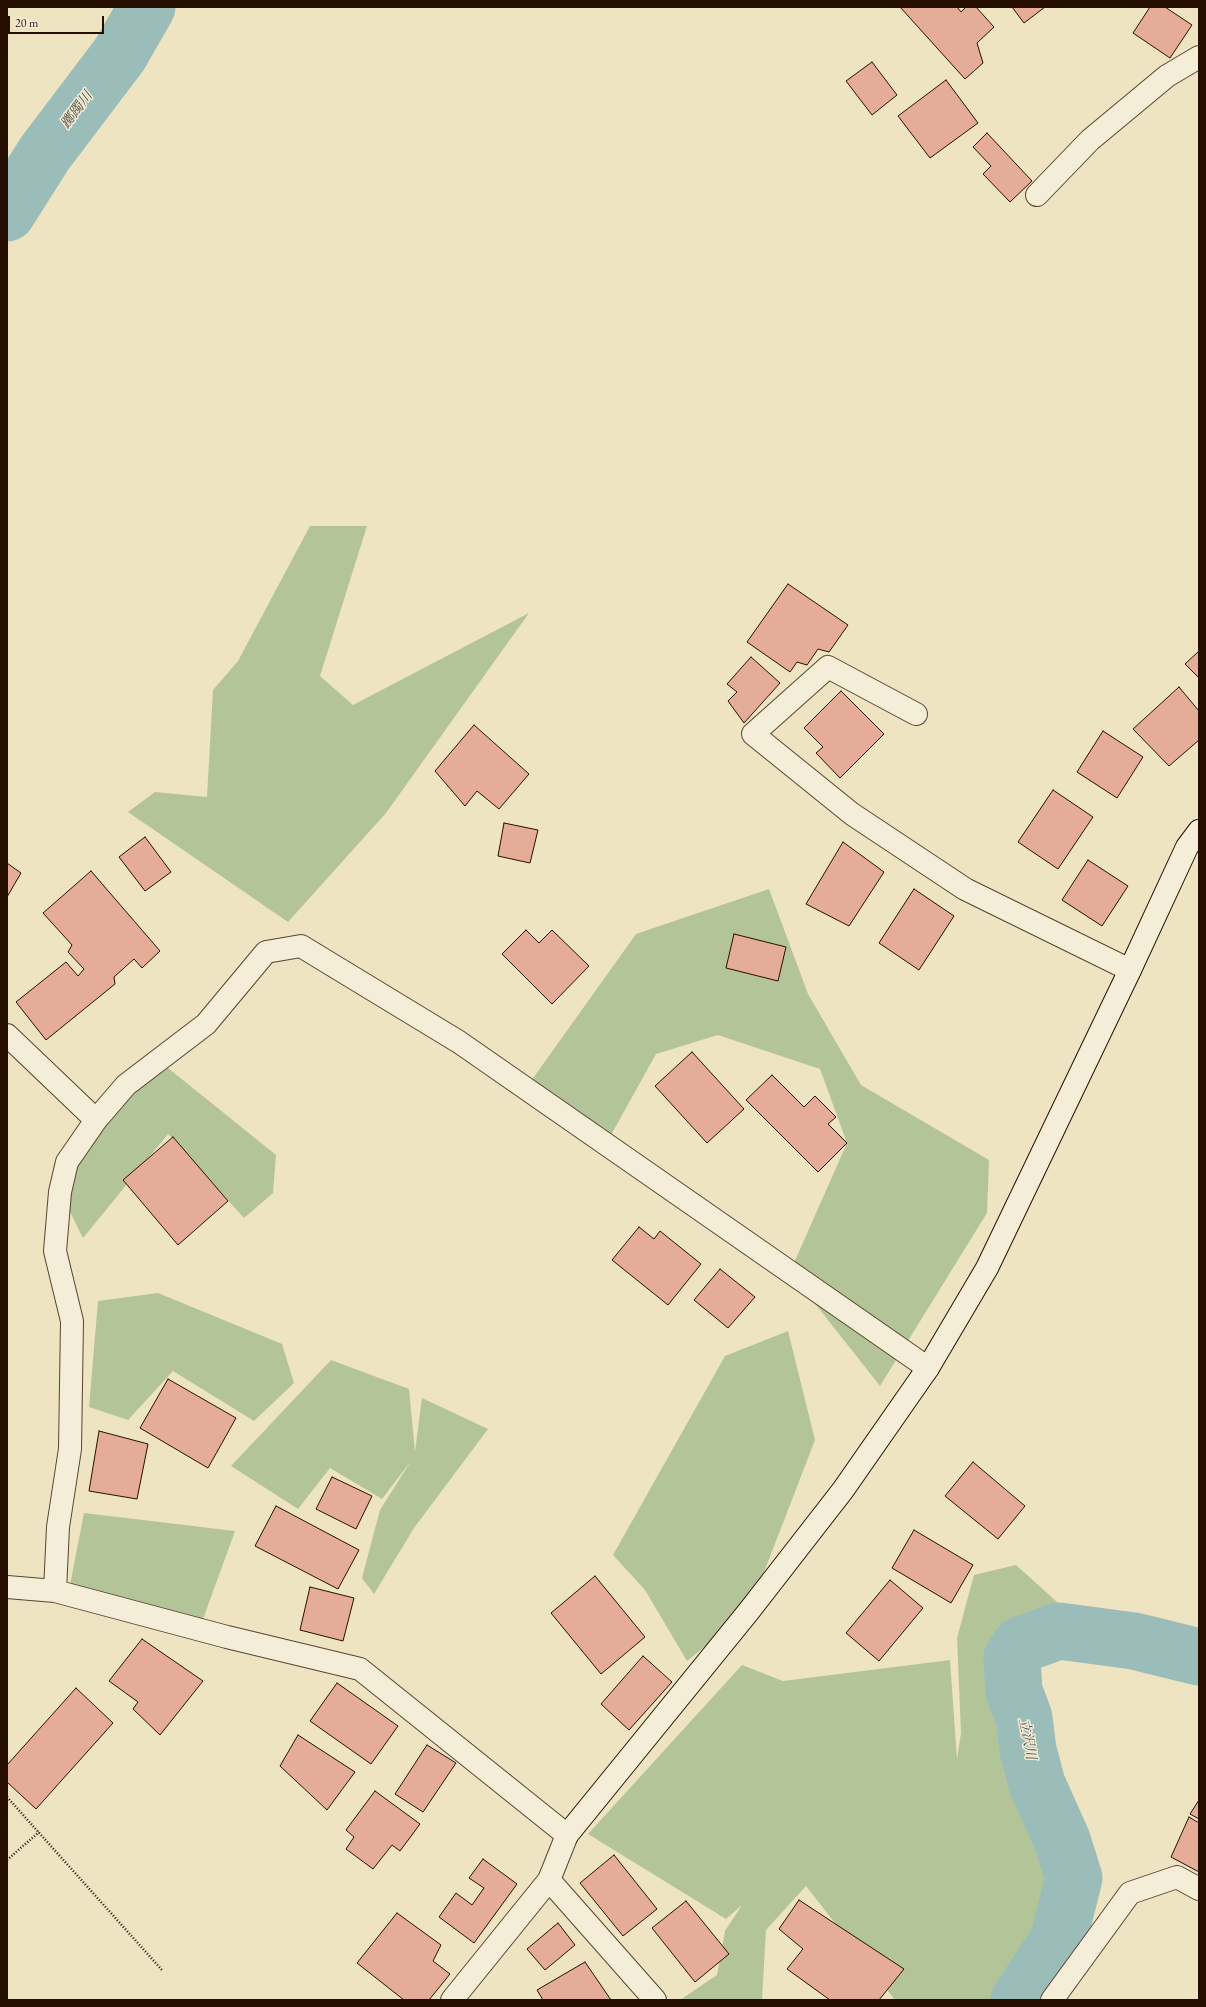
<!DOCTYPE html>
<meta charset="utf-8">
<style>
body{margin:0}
#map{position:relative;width:1206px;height:2007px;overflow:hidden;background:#eee4c2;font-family:"EB Garamond",serif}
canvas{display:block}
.frame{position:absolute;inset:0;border:8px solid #270f00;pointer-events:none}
.scale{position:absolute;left:8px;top:16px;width:96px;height:18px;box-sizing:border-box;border:2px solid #270f00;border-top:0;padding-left:5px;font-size:12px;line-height:14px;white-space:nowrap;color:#270f00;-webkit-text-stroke:3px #f4edd7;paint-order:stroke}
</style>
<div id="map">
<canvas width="1206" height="2007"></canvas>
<div class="frame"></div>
<div class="scale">20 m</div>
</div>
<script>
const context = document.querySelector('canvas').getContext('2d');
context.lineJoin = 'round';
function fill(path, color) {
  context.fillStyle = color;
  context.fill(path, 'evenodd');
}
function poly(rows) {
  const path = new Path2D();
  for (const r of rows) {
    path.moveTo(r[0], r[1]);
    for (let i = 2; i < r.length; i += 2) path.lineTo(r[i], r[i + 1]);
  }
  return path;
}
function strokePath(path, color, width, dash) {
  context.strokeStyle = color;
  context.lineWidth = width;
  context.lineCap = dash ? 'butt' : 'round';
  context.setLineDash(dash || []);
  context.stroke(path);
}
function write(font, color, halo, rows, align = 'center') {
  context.font = font + ' "EB Garamond","Noto Serif JP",serif';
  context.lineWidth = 3;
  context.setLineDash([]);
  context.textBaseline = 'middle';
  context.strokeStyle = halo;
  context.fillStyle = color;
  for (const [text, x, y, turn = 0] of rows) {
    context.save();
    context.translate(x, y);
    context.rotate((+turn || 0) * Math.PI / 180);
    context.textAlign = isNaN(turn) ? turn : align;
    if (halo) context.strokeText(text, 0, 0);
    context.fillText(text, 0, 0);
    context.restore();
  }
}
fill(poly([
 [310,526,367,526,320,676,353,705,529,613,386,813,288,922,128,812,155,792,207,797,213,690,238,661],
 [769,889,808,994,861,1085,989,1160,987,1213,880,1386,790,1272,847,1143,820,1069,718,1035,656,1054,606,1144,526,1088,636,934],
 [163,1064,276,1155,273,1193,244,1218,168,1134,83,1238,60,1192,105,1124],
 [158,1293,282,1344,294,1383,254,1421,173,1371,128,1420,89,1407,98,1301],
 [788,1331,815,1440,749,1611,687,1661,645,1590,613,1555,725,1356],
 [331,1360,409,1389,415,1452,422,1398,488,1429,414,1528,374,1594,362,1578,380,1510,411,1461,382,1499,330,1468,298,1509,231,1466],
 [84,1513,235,1531,203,1619,70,1585],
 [1016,1565,1067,1611,1005,1651,1007,1718,1021,1784,1055,1868,1053,1916,1041,1946,1002,2000,895,2000,806,1886,766,1930,762,2000,680,2000,717,1975,725,1931,742,1905,726,1919,588,1834,742,1665,783,1681,950,1660,957,1759,961,1733,957,1638,974,1575]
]), '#b3c598');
strokePath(poly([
 [7,213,45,153,120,54,147,7],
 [1019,2000,1058,1941,1074,1878,1062,1840,1037,1784,1028,1750,1024,1718,1014,1691,1012,1658,1020,1645,1059,1631,1134,1641,1199,1657]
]), '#9bbdba', 57);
const building = poly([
 [900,7,957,7,961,12,966,7,976,7,994,27,977,43,983,63,965,79,900,7],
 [1012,7,1045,7,1024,23,1012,7],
 [1150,7,1165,7,1192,25,1170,58,1133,33,1150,7],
 [872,62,897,95,872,115,846,81,872,62],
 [946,80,978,123,930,158,898,116,946,80],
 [987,133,1032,181,1010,202,983,174,991,166,973,147,987,133],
 [788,584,848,625,829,652,818,649,807,665,797,662,790,672,747,642,788,584],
 [1199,651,1199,678,1185,664,1199,651],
 [751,657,780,683,744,723,728,701,737,692,727,684,751,657],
 [1179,687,1199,711,1199,740,1169,766,1133,729,1179,687],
 [841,691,884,734,840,778,816,753,823,747,804,728,841,691],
 [474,725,529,774,499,809,477,791,465,806,435,771,474,725],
 [1103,731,1143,757,1117,798,1077,772,1103,731],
 [1053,790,1093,817,1058,869,1018,842,1053,790],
 [504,823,538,830,530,863,498,856,504,823],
 [145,837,171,872,145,891,119,857,145,837],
 [843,842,884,872,849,926,806,904,843,842],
 [1088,860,1128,886,1102,926,1062,900,1088,860],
 [7,863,21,873,7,897,7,863],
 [91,871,160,951,142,968,134,959,114,977,115,984,46,1040,16,1002,66,962,78,976,84,969,68,952,72,945,43,913,91,871],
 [914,889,954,916,919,970,879,943,914,889],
 [526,930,539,943,552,930,589,966,552,1004,502,954,526,930],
 [734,934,786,947,778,981,726,968,734,934],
 [692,1052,744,1109,707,1143,655,1086,692,1052],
 [772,1075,804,1107,815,1096,836,1117,828,1124,847,1143,818,1172,746,1100,772,1075],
 [173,1137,228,1201,178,1245,123,1180,173,1137],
 [639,1227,654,1239,660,1231,701,1264,668,1305,612,1260,639,1227],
 [720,1269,755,1297,728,1328,694,1300,720,1269],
 [168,1379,236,1418,208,1468,140,1428,168,1379],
 [99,1431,148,1444,137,1499,89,1491,99,1431],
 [973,1462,1025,1506,998,1539,945,1496,973,1462],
 [332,1477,372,1496,356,1529,316,1509,332,1477],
 [276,1506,359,1550,338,1589,255,1546,276,1506],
 [914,1530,973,1565,951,1603,892,1568,914,1530],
 [595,1576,645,1637,601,1674,551,1613,595,1576],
 [890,1580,923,1608,879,1661,846,1633,890,1580],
 [310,1587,354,1598,343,1641,300,1630,310,1587],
 [142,1639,203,1681,160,1735,133,1709,138,1702,109,1681,142,1639],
 [643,1656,672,1682,629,1730,601,1704,643,1656],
 [337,1683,398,1726,371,1764,310,1721,337,1683],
 [76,1688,113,1723,36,1809,7,1782,7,1765,76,1688],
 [298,1735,355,1772,327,1810,280,1766,298,1735],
 [427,1745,456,1763,423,1812,395,1794,427,1745],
 [375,1791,420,1824,400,1851,392,1845,373,1869,346,1849,354,1837,346,1830,375,1791],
 [1199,1800,1199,1819,1190,1814,1199,1800],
 [1189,1817,1199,1823,1199,1872,1171,1857,1189,1817],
 [614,1855,657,1909,623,1936,580,1883,614,1855],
 [483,1859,517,1884,474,1943,439,1917,456,1893,472,1905,484,1888,469,1878,483,1859],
 [799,1900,904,1969,879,2000,830,2000,787,1969,803,1949,779,1929,799,1900],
 [686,1901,729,1954,695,1982,652,1928,686,1901],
 [397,1913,441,1945,433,1961,450,1974,429,2000,404,2000,357,1963,397,1913],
 [558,1923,575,1945,545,1970,527,1949,558,1923],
 [585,1962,611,2000,543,2000,537,1990,585,1962]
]);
fill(building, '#e5ad97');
strokePath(building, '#270f00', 1);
const street = poly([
 [1037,195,1090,140,1167,76,1199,57],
 [916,714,828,667,753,734,852,814,965,889,1130,970],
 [7,1035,96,1120],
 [7,1587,55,1591,227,1637,360,1669,567,1835,549,1880,452,2000],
 [55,1591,58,1527,70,1449,72,1321,55,1251,60,1192,67,1162,96,1120,126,1085,206,1024,266,952,301,946,459,1042,928,1368],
 [549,1880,655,2000],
 [1052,2000,1130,1893,1177,1877,1199,1889]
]);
const secondary = poly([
 [567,1835,749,1611,843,1490,928,1368,987,1268,1130,970,1187,847,1199,831]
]);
strokePath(street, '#594430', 24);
strokePath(secondary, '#270f00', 24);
strokePath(poly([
 [7,1797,162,1970],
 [7,1860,39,1832]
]), '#270f00', 2.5, [1, 2]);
strokePath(street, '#f4edd7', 22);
strokePath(secondary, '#f4edd7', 22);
write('italic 14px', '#504c41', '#f4edd7', [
 ["躑躅川",77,110,-53],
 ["立沢川",1027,1739,79]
]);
</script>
